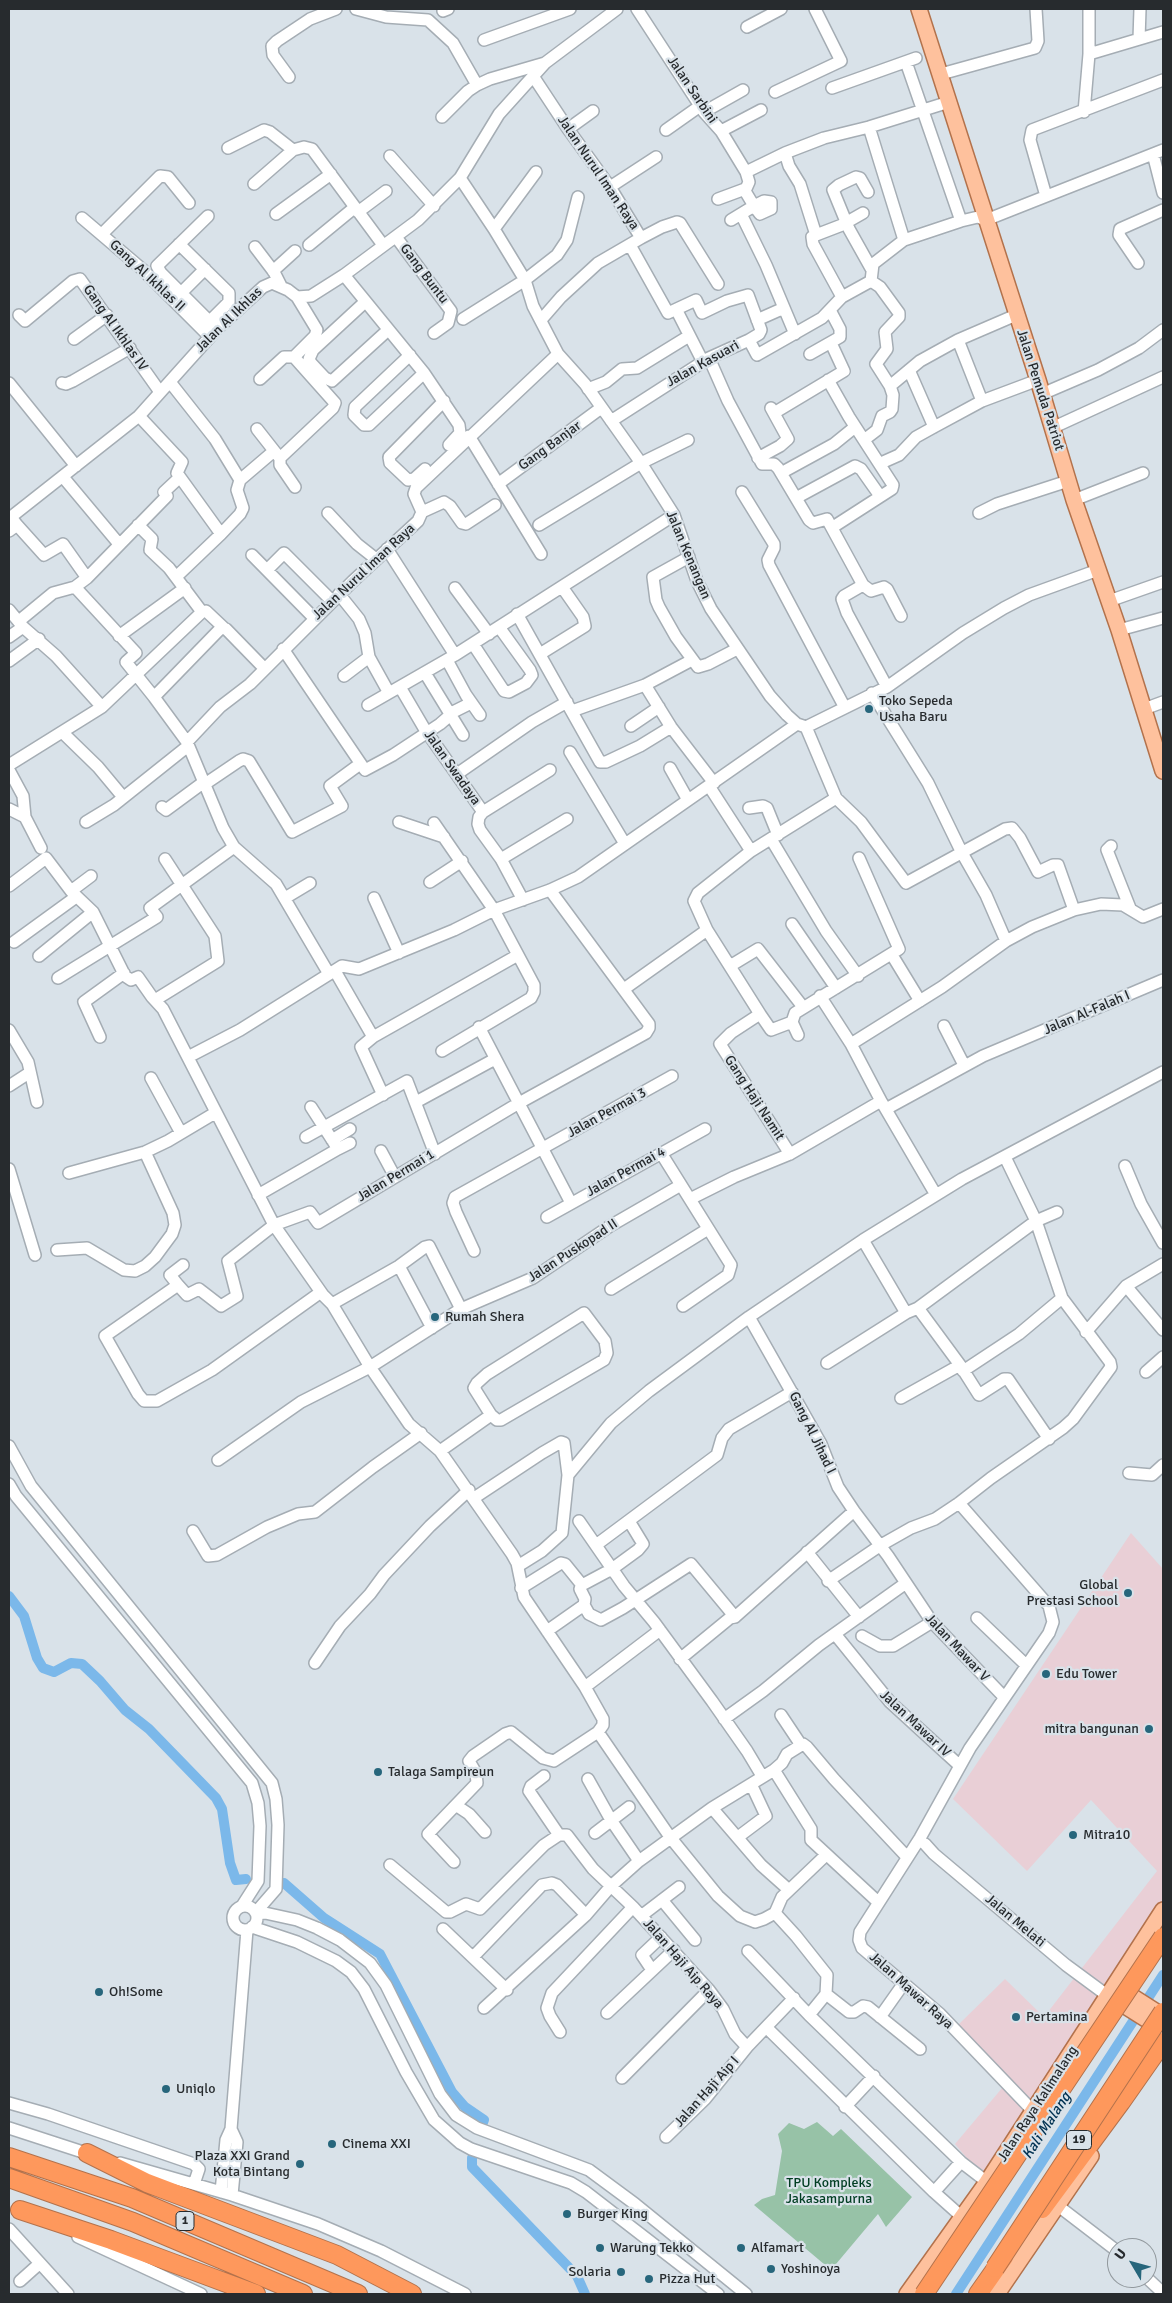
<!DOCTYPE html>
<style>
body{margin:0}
#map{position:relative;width:1172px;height:2303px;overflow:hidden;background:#d9e2e9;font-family:Signika,sans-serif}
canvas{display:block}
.frame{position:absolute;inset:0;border:10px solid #272b2e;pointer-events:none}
.north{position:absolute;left:1107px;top:2238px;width:50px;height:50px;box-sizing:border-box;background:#d9e2e9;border:1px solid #92999e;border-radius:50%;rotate:307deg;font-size:14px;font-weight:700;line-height:20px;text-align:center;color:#272b2e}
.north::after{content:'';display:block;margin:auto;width:18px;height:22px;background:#27667c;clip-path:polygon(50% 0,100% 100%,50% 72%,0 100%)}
</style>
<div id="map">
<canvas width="1172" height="2303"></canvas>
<div class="frame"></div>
<div class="north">U</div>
</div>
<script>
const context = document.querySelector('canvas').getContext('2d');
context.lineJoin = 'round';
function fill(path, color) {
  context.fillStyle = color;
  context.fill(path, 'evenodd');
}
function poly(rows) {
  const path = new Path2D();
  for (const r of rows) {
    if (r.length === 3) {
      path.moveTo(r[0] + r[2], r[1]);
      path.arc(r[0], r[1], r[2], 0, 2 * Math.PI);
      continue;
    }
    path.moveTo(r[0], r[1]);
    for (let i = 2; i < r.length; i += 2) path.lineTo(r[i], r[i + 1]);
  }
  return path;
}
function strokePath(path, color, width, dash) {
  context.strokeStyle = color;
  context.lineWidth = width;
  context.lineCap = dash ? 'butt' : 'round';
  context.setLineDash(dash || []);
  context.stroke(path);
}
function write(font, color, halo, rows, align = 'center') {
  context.font = font + ' Signika,sans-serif';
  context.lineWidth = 4.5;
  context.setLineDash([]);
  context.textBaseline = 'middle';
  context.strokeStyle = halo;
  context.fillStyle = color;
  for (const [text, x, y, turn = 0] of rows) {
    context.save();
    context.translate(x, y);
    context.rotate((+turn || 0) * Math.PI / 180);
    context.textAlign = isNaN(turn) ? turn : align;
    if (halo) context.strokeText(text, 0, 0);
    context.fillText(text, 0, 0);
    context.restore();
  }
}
fill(poly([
 [1131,1533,1163,1569,1163,1910,987,2182,955,2144,1008,2081,958,2025,1005,1979,1044,2017,1157,1871,1091,1800,1027,1871,953,1799]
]), '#e9cfd6');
fill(poly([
 [817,2122,833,2136,841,2129,912,2197,886,2227,878,2214,831,2270,754,2205,762,2199,775,2195,782,2151,778,2134,789,2123,804,2129]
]), '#97c2a7');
strokePath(poly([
 [9,1596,24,1616,37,1658,43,1668,54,1672,71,1663,82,1664,100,1681,125,1710,149,1729,216,1798,222,1809,230,1863,236,1880,246,1879],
 [284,1883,324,1918,380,1954,452,2092,465,2107,484,2120,482,2125],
 [472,2158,472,2167,577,2276,585,2294],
 [956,2294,1163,1975]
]), '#7bb8ea', 10);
const minor = poly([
 [356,9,386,17,428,20,453,43,477,85],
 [637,9,704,112,721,131,746,172],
 [443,11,448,9],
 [747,27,781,9],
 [1139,39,1140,9],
 [484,40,570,9],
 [1089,54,1163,32],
 [906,62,961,221],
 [941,74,1035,48,1038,41,1036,9],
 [533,76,568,129,610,187,641,238,598,263,561,297,541,320],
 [289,77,273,55,272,46,277,41,310,19,336,9],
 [832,88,916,58],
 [775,92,841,61,815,9],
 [704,112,743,90],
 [1084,112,1089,54,1089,9],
 [442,117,468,91,477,85,490,79,545,63,617,9],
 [869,127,904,240],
 [568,129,593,111],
 [666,130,700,106],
 [721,131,761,110],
 [228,148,264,130,270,132,293,150,304,147,312,149,383,245],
 [1153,154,1163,193],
 [390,156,434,206],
 [460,178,494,229,525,280,533,306,558,354,585,384,641,463,674,515,697,581,711,609,770,696,787,715,797,724,806,727],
 [254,184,293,150],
 [610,187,656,157],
 [868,192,860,178,856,177,839,185,833,190,849,229,872,270],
 [1046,196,1030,140,1032,130,1163,80],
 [718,199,745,189],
 [358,212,386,191],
 [276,214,331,174],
 [741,214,766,265,795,334],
 [208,216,157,266,161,273,217,329],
 [82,218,142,269,210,337],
 [731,220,754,206,764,201,771,202,771,209,760,214,754,206,745,191,749,182,746,172,785,153],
 [494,229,536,172],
 [102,234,160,176,168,177,189,203],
 [816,235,842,225,863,213],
 [396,237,451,311,448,323,434,333],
 [641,238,662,227,677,222,680,223,718,284],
 [179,244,229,293,229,302,209,322],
 [309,245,354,208],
 [630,245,668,313,696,300,702,313,727,301,748,295,761,330,759,334,749,340],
 [255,247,274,272,281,286],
 [1138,263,1119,235,1120,229,1163,210],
 [273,271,295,251],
 [344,275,424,373,459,425,460,433,449,445],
 [871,281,880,287,899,313,899,317,885,332,887,349,876,364,890,386,920,361,958,340,1016,315],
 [180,294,205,269],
 [842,297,813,244,812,237,816,235,800,184,789,166,785,153,824,138,869,127,949,102],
 [365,302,313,350,309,359,311,363,325,378,332,381,388,330],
 [677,311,703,362],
 [19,315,25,321,73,281,80,279,160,392],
 [463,319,525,280,557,255,567,240,578,197],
 [757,320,784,308],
 [74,339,107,315],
 [958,340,982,401],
 [810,354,840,337,840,329,830,310],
 [410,355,355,407,354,415,364,425,369,425,424,373],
 [294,357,335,403,333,408,280,458,280,465,295,487],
 [294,357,315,336,317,330,297,297],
 [709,358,728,401,762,464,774,464,778,468,809,520,813,523,827,519,863,585,871,591,884,587,887,589,901,616],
 [909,370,934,427],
 [260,379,284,357,294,357],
 [828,380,849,417,893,485,892,489,833,527],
 [170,382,215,439,240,480,237,490,243,508,240,514,221,534,176,577],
 [9,383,76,466],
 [62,383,66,384,73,381,130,348],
 [588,389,606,382,622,369,637,368,689,336],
 [1042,394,1098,370,1139,348,1163,330],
 [774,413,844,371,831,343],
 [139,416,182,462,177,473,221,534],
 [611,421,709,358,749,340,757,355,822,318,842,297,871,281,873,264,904,240,961,221,978,217,986,220,1163,150],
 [1052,428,1163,377],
 [257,429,279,457],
 [469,436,541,554],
 [864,440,877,430,882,416,890,412,892,409,893,395,890,386],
 [758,458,780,446,788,439,771,408],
 [881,463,899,455,916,437,934,427,982,401,1038,380],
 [425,469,414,479,408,480,390,463,389,457,444,401],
 [781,473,834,444,855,427],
 [63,477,119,544],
 [240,480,274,451],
 [498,484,601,408],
 [742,492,774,544,774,548,768,560,769,565,844,706],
 [796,498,855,466,861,469,880,496],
 [1074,500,1143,473],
 [422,512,444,502,450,506,462,523,466,524,495,505],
 [328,513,357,544,376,559],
 [979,513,997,504,1068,481],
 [17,525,44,555,63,544,87,578],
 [138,525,152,539,150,550,169,568,202,612],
 [539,525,641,463,688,440],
 [9,531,17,525,11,517,139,416,217,329,263,287,272,283,288,290,297,297,311,296,344,275,418,220,460,178,499,114,545,63],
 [387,549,455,655],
 [252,555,314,618],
 [689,557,653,577,656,600,659,607,676,637,698,667,708,664,737,649],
 [268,569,284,553,332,601],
 [863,585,844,596,842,599,847,613,887,687],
 [75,587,136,653,126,662,154,697,187,742,223,828,234,847,276,884,329,974],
 [455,588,489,634],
 [339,594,359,619,365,633,369,657,389,693],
 [1109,601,1163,582],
 [9,610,23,627,56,656,102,707],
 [517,614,600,762,606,762,640,746,671,727],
 [19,621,53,593,75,587,87,578,167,496,164,492,180,477],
 [1119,630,1163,618],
 [119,636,185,588],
 [9,637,23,627],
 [473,644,504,691,509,692,526,683,532,675,530,670,499,627],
 [283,649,365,770,393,755,440,724,455,711,471,703],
 [540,654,585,626,583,617,562,587],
 [447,660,466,695,480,715],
 [9,661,39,639],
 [425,673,463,735],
 [344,676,369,657],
 [645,685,692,660],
 [400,687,424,728,483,812],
 [872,693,928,783,962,853,986,895,1006,941],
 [154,697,221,628,226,629,264,668],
 [368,705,455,655,674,515],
 [1144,709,1163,702],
 [572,711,645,685,671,727,714,783],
 [631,726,659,707],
 [806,727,887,687,963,633,1004,608,1029,595,1098,570],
 [62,732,98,767,123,797],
 [187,742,220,707,250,684,353,581,418,521,422,512,414,494,416,488,558,354],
 [570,752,625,844],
 [9,765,102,707,202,612,206,611,224,628],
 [670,768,688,800],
 [9,770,23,796,25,817,41,848],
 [457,774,532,722,567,702],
 [205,784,239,761,243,759,249,761,292,832,342,806,330,786,360,764],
 [709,786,751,851],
 [836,798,861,822,906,883,1005,829,1012,828,1020,838,1038,872,1053,865,1058,865,1074,910],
 [162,807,166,810,204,782],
 [749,808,763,806,767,808,778,835],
 [9,809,25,817],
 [86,822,114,805,188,746],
 [399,822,444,837],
 [434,823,494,910,534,985,534,992,531,998,442,1051],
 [771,839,826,931,858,976],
 [1111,846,1107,850,1130,908],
 [501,859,567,819],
 [430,882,462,861],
 [9,886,46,858,71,891,93,912,125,976,131,980,138,977,152,997,163,1009,274,1225,323,1295,332,1304,370,1367,409,1424,440,1451,512,1554,517,1563,524,1597,585,1687,603,1719,603,1725,598,1732,670,1837,718,1896,740,1916,755,1922,764,1919,775,1913,782,1897,826,1855],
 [71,891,91,876],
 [285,898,310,883],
 [374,898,399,953],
 [523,900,501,859,480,830,478,824,479,817,483,812,550,770],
 [792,924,836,988],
 [14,942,76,897],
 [892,955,920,1001],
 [39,956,93,912],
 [730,966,758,949,803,1007],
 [335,971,373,1037,361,1047,383,1095],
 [58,978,157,917,150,908,234,847],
 [624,989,707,930],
 [820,996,851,1044,881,1101,936,1195],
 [155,1000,218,961,215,936,165,859],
 [760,1014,771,1030,792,1022],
 [944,1026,964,1065],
 [479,1027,571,1203],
 [9,1030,28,1062,37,1102],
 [798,1035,792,1022,795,1013,899,949,859,858],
 [100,1037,84,1002,124,973],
 [373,1037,518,955],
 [851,1044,942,987,1006,941,1032,927,1074,910,1101,904,1123,905,1143,917,1163,909],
 [188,1057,240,1030,342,966,359,969,454,930,494,910,550,890,578,877,797,724],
 [151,1078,181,1133],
 [9,1086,29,1073],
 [416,1102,495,1059],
 [886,1109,983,1056,1163,980],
 [306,1137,407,1081,435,1154],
 [332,1140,350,1129],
 [338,1149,350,1143],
 [381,1151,395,1177],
 [661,1153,731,1265,728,1275,683,1306],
 [790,1154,720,1044,731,1033,760,1014,707,930,694,901,698,893,751,851,836,798,806,727],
 [1125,1166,1141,1204,1163,1243],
 [9,1169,35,1255],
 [69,1173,145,1152,168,1141,215,1113],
 [258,1195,338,1149,311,1107],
 [690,1199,734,1177,790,1154,881,1101],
 [547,1217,705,1129],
 [863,1240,906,1313],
 [57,1250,87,1248,124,1270,135,1271,145,1266,155,1257,172,1234,175,1225,173,1213,145,1152],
 [474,1251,456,1212,453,1203,455,1197,672,1076],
 [399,1266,432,1328],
 [178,1285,170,1275,183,1265],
 [1126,1286,1163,1330],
 [611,1289,708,1229],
 [321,1292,212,1370,157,1401,144,1401,138,1394,105,1336,178,1285,187,1295,199,1289,221,1306,237,1296,228,1261,274,1225,310,1212,318,1223,519,1103,646,1033,649,1028,649,1024,550,890],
 [332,1304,399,1266,425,1247,429,1246,461,1309],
 [918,1308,960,1365,979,1395,1004,1379,1008,1379,1049,1439],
 [749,1317,821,1444,838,1487,854,1511,888,1556,932,1622,1004,1697],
 [1086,1332,1126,1286,1163,1264],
 [827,1363,906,1313,918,1308,1036,1221,1057,1212],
 [963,1371,1019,1334,1062,1298],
 [1146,1372,1163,1357],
 [901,1398,960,1365],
 [9,1446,31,1486,272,1783,276,1799,278,1825,276,1889,256,1912],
 [440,1451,491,1415,474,1388,477,1383,487,1374,584,1313,605,1341,607,1353,604,1360,501,1420,497,1420,491,1415],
 [218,1460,301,1402,370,1367,461,1309,533,1278,610,1226,681,1185],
 [1129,1473,1152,1475,1163,1465],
 [568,1475,611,1423,649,1391,749,1317,863,1240,962,1179,1163,1072],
 [9,1484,16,1496,252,1783,258,1803,260,1826,258,1881,242,1906],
 [474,1498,542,1453,561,1442,564,1443,568,1475,562,1533,542,1551,518,1566],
 [959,1503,1049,1606,1053,1622,1049,1633,970,1748,920,1838,860,1932,859,1940,862,1948,940,2014,1033,2111],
 [579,1521,624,1586,654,1622,712,1701,747,1751,762,1776],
 [193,1531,208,1556,217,1555,267,1527,298,1514,315,1512,373,1467,421,1433],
 [596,1545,717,1455,722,1438,729,1429,792,1392],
 [807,1552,859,1617],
 [828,1581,881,1545,911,1528,935,1519,959,1503,991,1478,1063,1428,1073,1419,1111,1367,1110,1362,1062,1298,1036,1221,1005,1157],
 [582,1585,612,1569,638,1550,643,1544,629,1521],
 [521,1588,561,1563,565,1564,582,1585,580,1589,585,1599,584,1605,547,1631],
 [584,1605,589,1614,601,1620,623,1608,691,1564,735,1617],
 [977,1618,1026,1665],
 [835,1634,890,1702,960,1766],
 [862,1636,880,1646,893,1646,932,1622],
 [680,1659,730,1618,735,1617,854,1511],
 [315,1663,340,1626,370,1594,384,1575,430,1526,469,1490],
 [585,1687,660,1630],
 [781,1715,801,1745],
 [724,1719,763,1691,819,1645,906,1583],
 [774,1770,811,1829,811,1840,878,1902],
 [544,1776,531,1786,529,1791,559,1835],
 [588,1779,611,1820,639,1861],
 [457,1806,469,1814,485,1832],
 [712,1808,761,1865,789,1890],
 [595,1833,629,1807],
 [738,1837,766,1816,751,1784],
 [925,1844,934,1854,1066,1965,1108,1996],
 [454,1862,428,1834,477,1783,476,1773,469,1761,473,1756,505,1734,511,1732,543,1758,554,1761,598,1732],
 [390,1865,446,1912,450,1912,466,1904,480,1909,544,1845,559,1835,567,1835,593,1869,633,1907,709,1990,723,2009,735,2034,747,2047],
 [662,1900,695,1940],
 [245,1918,12],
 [775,1913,796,1936,827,1975,826,1994,809,2015],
 [257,1914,265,1913,297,1920,317,1928,340,1940,370,1963,386,1985,440,2094,456,2115,477,2128,589,2170,635,2204,746,2294],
 [641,1916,679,1887],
 [252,1927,297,1942,336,1961,351,1972,364,1989,406,2072,434,2120,460,2143,471,2149,571,2183,586,2192,718,2294],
 [443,1929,507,1990],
 [748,1951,809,2015,961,2162,987,2182],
 [473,1957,542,1885,552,1883,557,1885,586,1915],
 [652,1970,642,1955,661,1937],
 [826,1994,849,2012,854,2012,863,2006,868,2007,920,2049],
 [484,2008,586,1915,611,1886,639,1861,712,1808,774,1770,782,1763,787,1754,803,1744,807,1747,834,1779,907,1857],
 [607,2013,674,1950],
 [880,2017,904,1983],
 [767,2028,934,2192,962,2217],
 [560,2032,550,2016,547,2008,552,1993,633,1907],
 [622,2078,709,1990],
 [9,2103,48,2114,194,2164,199,2169,194,2184],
 [845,2107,874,2076],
 [9,2128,92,2155],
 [231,2129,237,2142,232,2195],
 [666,2137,705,2099,747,2047,794,1998],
 [120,2163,232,2195,318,2224,381,2251,465,2294],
 [221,2192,226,2140,231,2129,247,1930],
 [934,2192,961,2162],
 [1057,2205,1117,2251],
 [9,2229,68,2294],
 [78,2237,201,2294],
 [1147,2278,1163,2293],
 [20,2281,39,2264]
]);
const major = poly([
 [919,9,1038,380,1074,500,1119,630,1163,771],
 [1116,1986,1163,2016],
 [1109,1996,1163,2030],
 [907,2294,987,2182,1163,1910],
 [997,2294,1091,2156]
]);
const highway = poly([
 [87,2153,147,2183,337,2255,412,2294],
 [9,2157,132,2198,358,2294],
 [9,2178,133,2222,303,2294],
 [1042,2209,1121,2102,1163,2042],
 [20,2210,111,2240,256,2294],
 [978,2294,1004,2257]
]);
strokePath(minor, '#a5adb4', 14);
strokePath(major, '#b3724c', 18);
strokePath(highway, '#b3724c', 20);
strokePath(minor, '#fff', 11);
strokePath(major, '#fec19d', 15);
strokePath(highway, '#fe985c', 18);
const highwayBridge = poly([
 [995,2268,1163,2012],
 [924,2294,1163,1937]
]);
strokePath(highwayBridge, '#b3724c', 20, []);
strokePath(highwayBridge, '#fe985c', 18);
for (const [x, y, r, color] of [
 [869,709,5,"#27667c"],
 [435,1317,5,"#27667c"],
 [1128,1593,5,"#27667c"],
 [1046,1674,5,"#27667c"],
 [1149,1729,5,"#27667c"],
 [378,1772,5,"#27667c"],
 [1073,1835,5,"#27667c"],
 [99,1992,5,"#27667c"],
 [1016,2017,5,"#27667c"],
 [166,2089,5,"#27667c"],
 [332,2144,5,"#27667c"],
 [300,2164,5,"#27667c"],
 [567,2214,5,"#27667c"],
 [600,2248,5,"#27667c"],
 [741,2248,5,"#27667c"],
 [771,2269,5,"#27667c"],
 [621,2272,5,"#27667c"],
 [649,2279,5,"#27667c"]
]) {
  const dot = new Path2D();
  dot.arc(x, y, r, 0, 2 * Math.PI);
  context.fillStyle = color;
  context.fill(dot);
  strokePath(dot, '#d9e2e9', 2);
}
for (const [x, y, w] of [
 [1079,2140,25],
 [185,2221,18]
]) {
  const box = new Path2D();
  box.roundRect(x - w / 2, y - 9.5, w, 19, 4);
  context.fillStyle = '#d9e2e9';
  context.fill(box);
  strokePath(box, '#272b2e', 1);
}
write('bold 12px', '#272b2e', null, [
 ["19",1079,2140],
 ["1",185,2221]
]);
write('14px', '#272b2e', '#d9e2e9', [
 ["Jalan Sarbini",692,90,56],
 ["Jalan Nurul Iman Raya",598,173,56],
 ["Gang Buntu",424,274,53],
 ["Gang Al Ikhlas II",147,276,43],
 ["Jalan Al Ikhlas",229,320,-44],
 ["Gang Al Ikhlas IV",115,328,55],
 ["Jalan Kasuari",703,364,-29],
 ["Jalan Pemuda Patriot",1040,390,72],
 ["Gang Banjar",550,446,-36],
 ["Jalan Kenangan",688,555,67],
 ["Jalan Nurul Iman Raya",364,572,-43],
 ["Jalan Swadaya",452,768,55],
 ["Jalan Al-Falah I",1087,1013,-23],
 ["Gang Haji Namit",754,1098,57],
 ["Jalan Permai 3",607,1113,-29],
 ["Jalan Permai 4",626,1172,-29],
 ["Jalan Permai 1",396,1176,-31],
 ["Jalan Puskopad II",573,1251,-33],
 ["Gang Al Jihad I",812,1433,64],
 ["Jalan Mawar V",957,1648,47],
 ["Jalan Mawar IV",915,1724,43],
 ["Jalan Melati",1015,1921,40],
 ["Jalan Haji Aip Raya",683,1964,49],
 ["Jalan Mawar Raya",911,1991,42],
 ["Jalan Haji Aip I",707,2092,-48],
 ["Jalan Raya Kalimalang",1038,2104,-57]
]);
write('14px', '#272b2e', '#d9e2e9', [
 ["Toko Sepeda",879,701],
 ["Usaha Baru",879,717],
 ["Rumah Shera",445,1317],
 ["Global",1118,1585,"right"],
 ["Prestasi School",1118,1601,"right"],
 ["Edu Tower",1056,1674],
 ["mitra bangunan",1139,1729,"right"],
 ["Talaga Sampireun",388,1772],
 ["Mitra10",1083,1835],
 ["Oh!Some",109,1992],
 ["Pertamina",1026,2017],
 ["Uniqlo",176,2089],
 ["Cinema XXI",342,2144],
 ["Plaza XXI Grand",290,2156,"right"],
 ["Kota Bintang",290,2172,"right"],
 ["Burger King",577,2214],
 ["Warung Tekko",610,2248],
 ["Alfamart",751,2248],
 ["Yoshinoya",781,2269],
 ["Solaria",611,2272,"right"],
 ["Pizza Hut",659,2279]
], 'left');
write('14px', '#023e23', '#d9e2e9', [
 ["TPU Kompleks",829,2183],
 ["Jakasampurna",829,2199]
]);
write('italic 15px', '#003151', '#d9e2e9', [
 ["Kali Malang",1047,2126,-57]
]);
</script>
